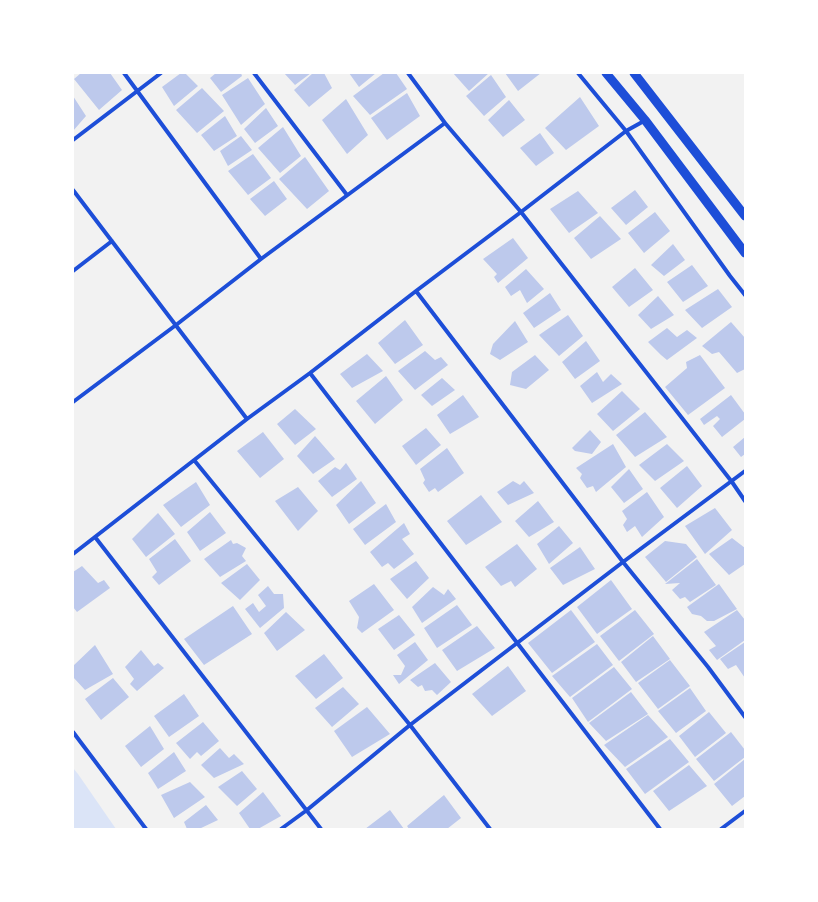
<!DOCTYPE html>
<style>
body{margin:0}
#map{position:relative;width:818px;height:902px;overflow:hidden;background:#f2f2f2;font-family:"Noto Sans",sans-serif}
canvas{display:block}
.frame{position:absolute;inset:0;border:74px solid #fff;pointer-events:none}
</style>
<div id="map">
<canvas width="818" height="902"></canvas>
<div class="frame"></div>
</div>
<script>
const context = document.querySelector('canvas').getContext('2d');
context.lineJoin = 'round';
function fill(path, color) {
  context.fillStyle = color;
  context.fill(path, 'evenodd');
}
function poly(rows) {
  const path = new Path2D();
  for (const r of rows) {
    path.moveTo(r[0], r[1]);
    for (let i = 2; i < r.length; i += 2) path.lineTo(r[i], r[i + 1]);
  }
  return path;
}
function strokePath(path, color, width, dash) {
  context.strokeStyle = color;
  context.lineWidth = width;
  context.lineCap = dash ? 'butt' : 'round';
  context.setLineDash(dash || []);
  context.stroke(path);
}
fill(poly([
 [73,768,78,774,116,829,73,829]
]), '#dbe4f7');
fill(poly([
 [81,73,110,73,122,90,99,110,74,79],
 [181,73,185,73,198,86,174,106,162,87],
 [216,73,241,73,242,76,221,92,210,78],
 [284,73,311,73,295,85],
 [313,73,324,73,332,88,309,107,294,90],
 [349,73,376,73,359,87],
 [384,73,396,73,407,89,370,115,353,96],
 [453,73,489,73,469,91],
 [505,73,541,73,518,91],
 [491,75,506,97,484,116,466,96],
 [248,78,265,104,241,125,222,95],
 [202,88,224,111,197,133,176,110],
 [407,93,420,116,387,140,371,118],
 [73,96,86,116,73,131],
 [580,97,599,126,566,150,545,128],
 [346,99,368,135,347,154,322,120],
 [509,100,525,120,503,137,488,120],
 [266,108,278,126,255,143,244,129],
 [225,116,237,136,214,151,201,135],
 [283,127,301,156,280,173,258,148],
 [540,133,554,153,536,166,520,148],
 [241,136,252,150,228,166,220,151],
 [253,154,271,178,248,195,228,171],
 [305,157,329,191,307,209,279,179],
 [274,181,287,199,265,216,250,199],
 [635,190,648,207,626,225,611,208],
 [578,191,598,213,569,233,550,209],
 [655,212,670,231,644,253,628,233],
 [600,216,621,239,591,259,574,238],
 [513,238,528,258,498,283,494,277,497,274,483,259],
 [673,244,685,260,664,276,651,265],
 [692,265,708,286,683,302,667,282],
 [635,268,653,290,629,307,612,287],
 [526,269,544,289,527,303,520,290,511,296,505,287],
 [718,289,732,307,702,328,685,310],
 [550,293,561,310,534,328,523,313],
 [658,296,674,315,651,329,638,315],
 [568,315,583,336,559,356,539,335],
 [405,320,423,345,395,364,378,343],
 [515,321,528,342,500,360,490,354,493,344],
 [731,322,745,338,745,369,737,373,719,352,712,354,702,346],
 [667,328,677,337,687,330,697,338,667,360,661,355,648,342],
 [586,341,600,361,575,379,562,362],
 [425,351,435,360,441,357,448,365,415,390,398,371],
 [367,354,383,371,352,388,340,374],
 [535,355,549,370,526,389,510,385,512,372],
 [700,355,725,388,688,415,665,387,687,368,686,362],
 [597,372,603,382,611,374,622,384,592,403,580,386],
 [386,376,403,400,375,424,356,401],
 [442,378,455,390,432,406,421,395],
 [622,391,640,409,613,431,597,414],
 [463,395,479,417,450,434,437,415],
 [731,395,745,414,745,419,722,437,713,426,720,419,717,416,704,425,700,419],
 [295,409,316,429,295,445,277,424],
 [645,412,667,437,635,457,616,435],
 [426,428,441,445,416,465,402,446],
 [590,430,601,442,592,454,575,451,572,448],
 [263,432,284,459,260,478,237,451],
 [315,436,335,459,313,474,297,456],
 [745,437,745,454,741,457,733,447],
 [613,444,626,467,596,492,593,486,587,488,580,478,582,474,576,468],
 [667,444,684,461,655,481,639,465],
 [447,448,464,473,438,492,435,488,429,492,423,483,425,480,420,469],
 [346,463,357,479,332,497,318,481,335,467,340,470],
 [687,466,702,486,677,508,660,488],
 [629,469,643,489,624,503,611,487],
 [361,481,376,503,349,524,336,505],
 [513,481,520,485,524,481,534,493,508,505,497,492],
 [196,482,210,505,181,527,163,505],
 [298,487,318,511,298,531,275,501],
 [647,492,664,517,642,537,635,526,627,532,623,525,627,519,622,511],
 [481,495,502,522,466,545,447,521],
 [538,501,554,522,529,537,515,521],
 [386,504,396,522,365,545,353,529],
 [715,508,732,530,705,554,685,526],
 [210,512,226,533,200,551,187,532],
 [158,513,175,534,146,557,132,539],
 [404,523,410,534,402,539,414,554,394,569,388,563,382,567,370,552],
 [559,526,573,543,549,564,537,544],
 [732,538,745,548,745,564,729,575,709,554],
 [175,539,191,561,159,585,152,577,157,572,149,559],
 [231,540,233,544,237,543,246,548,242,556,246,561,220,577,204,559],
 [665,541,686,544,697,557,666,582,645,557],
 [517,544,537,569,515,587,511,581,501,586,485,567],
 [580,547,595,569,563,585,550,568],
 [697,559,716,585,690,602,685,597,680,599,672,590,680,583,665,584],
 [416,561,429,578,407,599,390,579],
 [247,564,260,580,240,600,221,583],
 [82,566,98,583,104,580,110,588,77,612,73,607,73,572],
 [611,580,632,609,597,634,577,607],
 [374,584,394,610,362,633,357,628,359,617,349,601],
 [719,584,737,609,714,621,707,621,701,616,692,614,687,607],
 [268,586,274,594,283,594,284,608,260,628,245,609,253,603,259,612,266,606,258,595],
 [433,587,444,595,448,589,456,599,422,623,412,607],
 [457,605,472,625,437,648,424,628],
 [233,606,252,634,204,665,184,639],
 [571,610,595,642,552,673,528,643],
 [635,610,654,634,619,661,600,636],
 [737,610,745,620,745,640,717,660,709,650,716,646,704,632],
 [286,612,305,630,277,651,264,633],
 [399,615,415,635,394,650,378,629],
 [477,626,495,648,457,671,442,650],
 [653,636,670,659,636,682,621,662],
 [415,642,428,660,399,684,393,675,401,675,405,666,397,655],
 [745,642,745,678,736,665,728,669,720,659],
 [597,644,613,665,570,697,552,676],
 [95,645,113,674,85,690,73,677,73,666],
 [141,650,154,666,158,663,164,668,137,691,130,684,134,679,125,667],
 [324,654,343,678,316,699,295,676],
 [670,660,690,686,658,709,638,683],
 [435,663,451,682,437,695,432,690,425,691,422,685,418,687,410,680],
 [508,666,526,691,492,716,472,694],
 [614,667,632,689,588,722,572,698],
 [113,678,129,697,101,720,85,699],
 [343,687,359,704,332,727,315,708],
 [690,688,706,711,676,733,658,711],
 [631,692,648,714,606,741,589,723],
 [184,694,199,716,169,737,154,716],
 [367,707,390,734,352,757,334,731],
 [709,712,726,733,695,757,679,736],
 [648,715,668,737,625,767,604,745],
 [203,722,219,741,201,756,197,752,190,759,176,743],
 [150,726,164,749,141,767,125,746],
 [731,732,745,750,745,757,714,781,696,759],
 [670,739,689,762,645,794,626,769],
 [220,748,229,758,234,754,244,764,214,778,201,765],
 [174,752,186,771,158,789,148,773],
 [745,759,745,796,732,806,714,784],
 [689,765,707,786,669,811,653,791],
 [242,771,257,789,237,806,218,787],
 [190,782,205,797,174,818,161,795],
 [263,792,281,816,258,829,250,829,239,813],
 [444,795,461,818,447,829,409,829,407,826],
 [206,805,218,820,199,829,187,829,184,822],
 [390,810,404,829,365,829]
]), '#bdc9ec');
strokePath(poly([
 [124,73,261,259],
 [254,73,347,195],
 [408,73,445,123,521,212,732,482,745,501],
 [578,73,626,131,730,276,745,295],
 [73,140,161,73],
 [73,190,247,419],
 [73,271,112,241],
 [416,291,623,562,708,667,745,717],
 [310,373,660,829],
 [73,402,176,325,261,259,445,123],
 [194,460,410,725,490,829],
 [95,537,321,829],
 [73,554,247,419,310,373,416,291,521,212,626,131,644,121],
 [73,732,146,829],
 [281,829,307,810,410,725,623,562,745,471],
 [721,829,745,811]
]), '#1d4ed8', 4);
strokePath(poly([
 [606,73,645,120,745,253],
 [634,73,745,216]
]), '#1d4ed8', 9);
</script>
